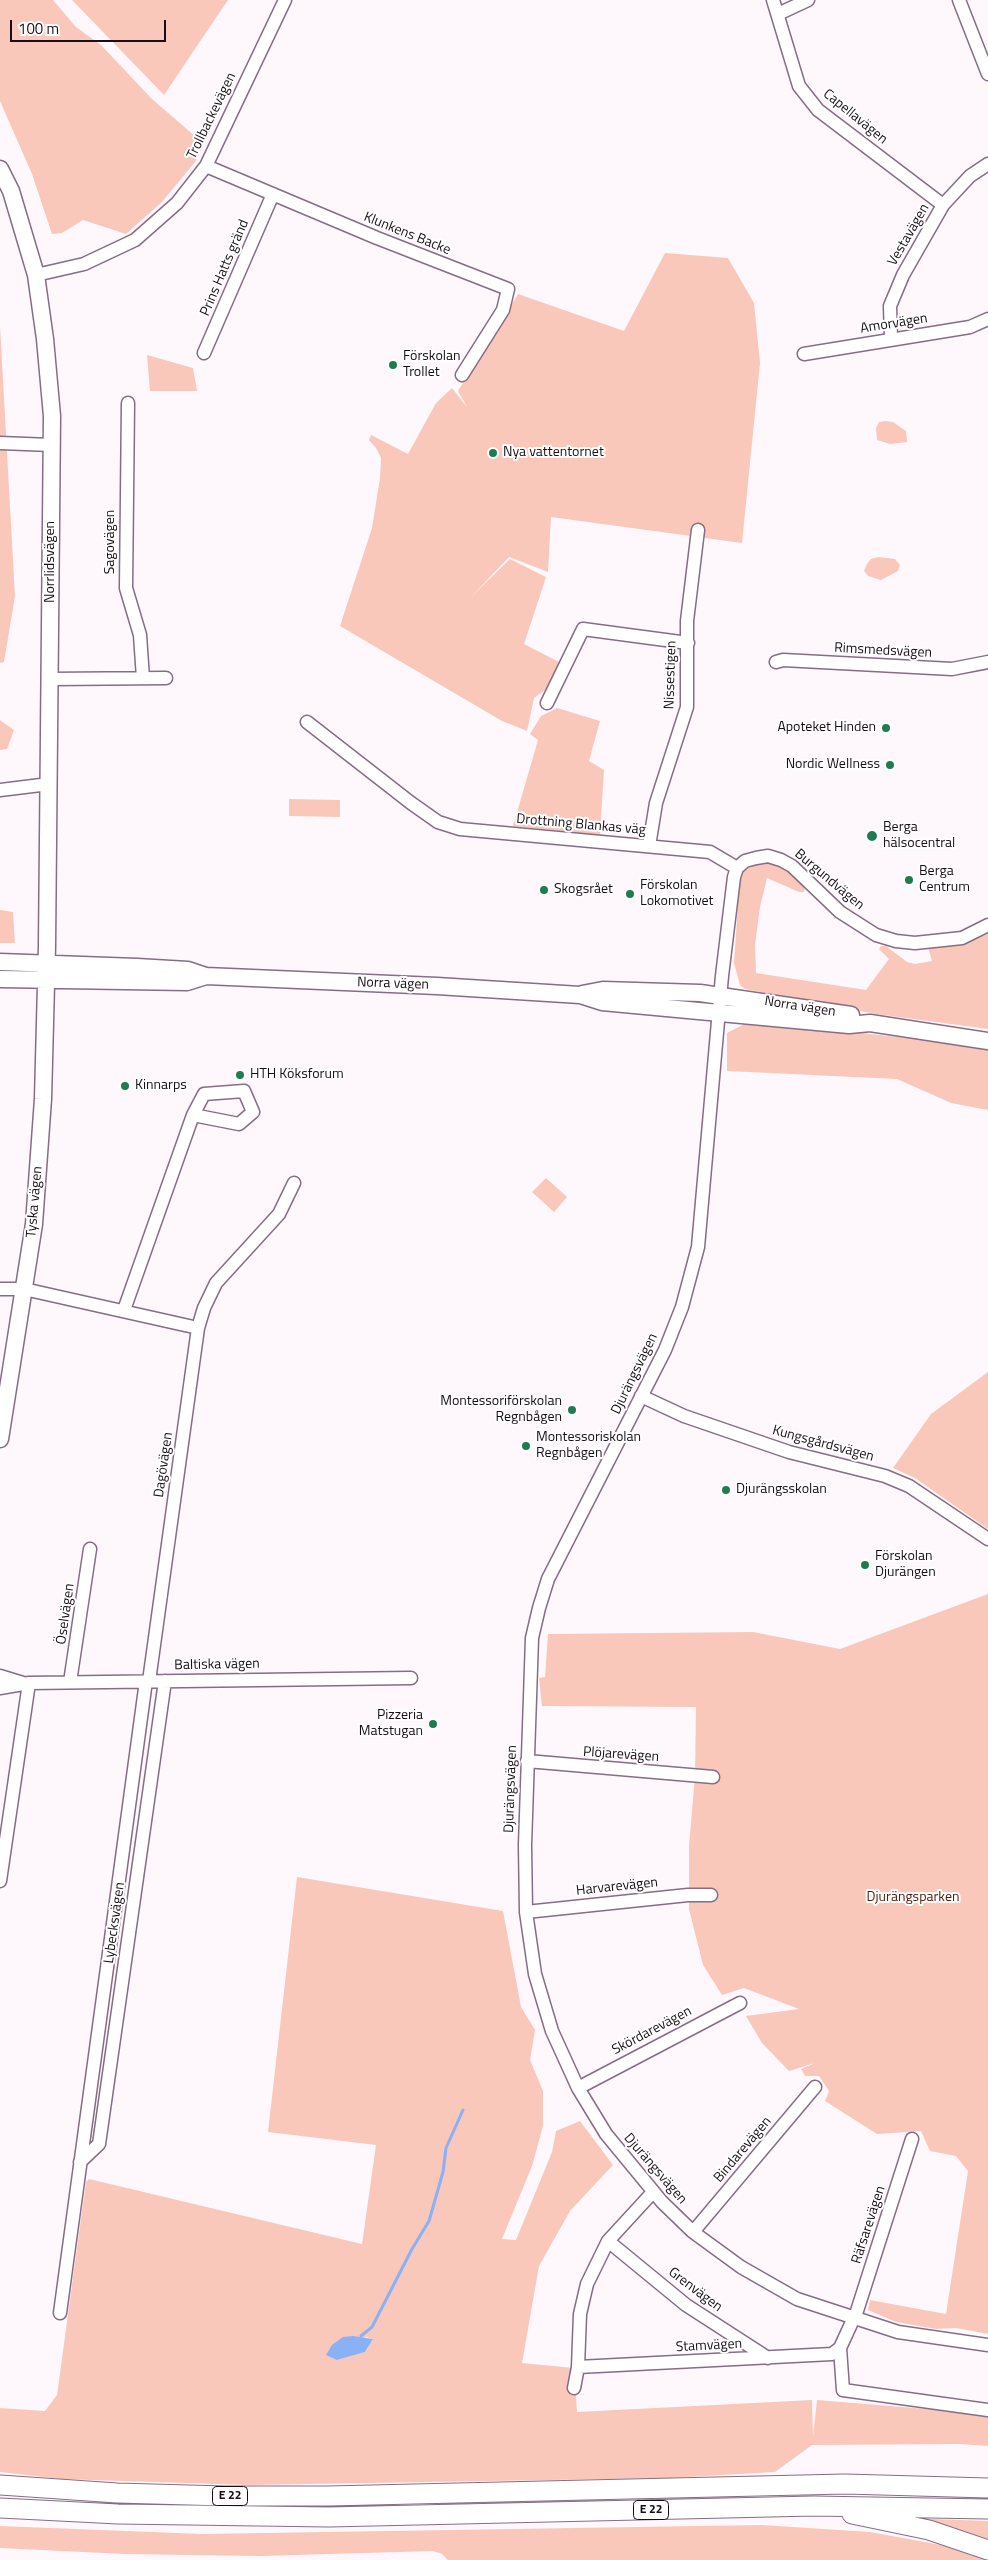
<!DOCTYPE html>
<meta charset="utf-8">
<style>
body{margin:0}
#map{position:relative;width:988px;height:2560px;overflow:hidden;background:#fef8fd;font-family:"Titillium Web",sans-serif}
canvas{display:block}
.scale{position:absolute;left:10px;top:20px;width:156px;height:22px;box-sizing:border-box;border:2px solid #180e17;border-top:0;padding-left:6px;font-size:15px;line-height:18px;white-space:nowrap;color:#180e17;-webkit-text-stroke:4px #fff;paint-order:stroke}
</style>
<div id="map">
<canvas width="988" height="2560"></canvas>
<div class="scale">100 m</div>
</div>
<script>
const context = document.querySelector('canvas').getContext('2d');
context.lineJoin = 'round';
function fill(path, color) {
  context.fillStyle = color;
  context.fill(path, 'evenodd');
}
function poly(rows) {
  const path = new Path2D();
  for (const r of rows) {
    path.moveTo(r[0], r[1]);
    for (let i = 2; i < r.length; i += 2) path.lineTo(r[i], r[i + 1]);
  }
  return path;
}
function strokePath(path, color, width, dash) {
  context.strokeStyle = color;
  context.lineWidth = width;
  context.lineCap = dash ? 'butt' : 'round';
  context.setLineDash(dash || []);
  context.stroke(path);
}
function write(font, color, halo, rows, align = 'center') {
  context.font = font + ' "Titillium Web",sans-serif';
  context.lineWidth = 4;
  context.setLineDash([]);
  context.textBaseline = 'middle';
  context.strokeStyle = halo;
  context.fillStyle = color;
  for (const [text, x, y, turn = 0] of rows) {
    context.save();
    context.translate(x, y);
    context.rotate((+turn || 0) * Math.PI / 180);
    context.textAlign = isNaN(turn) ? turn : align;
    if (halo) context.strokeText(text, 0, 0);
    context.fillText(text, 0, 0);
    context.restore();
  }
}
fill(poly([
 [0,0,53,0,76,27,101,45,152,99,204,144,195,162,162,202,126,234,83,220,62,233,52,234,32,174,0,101],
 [72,0,228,0,164,95],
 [665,253,728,258,754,303,760,363,742,543,551,517,548,572,509,557,472,596,510,559,546,577,524,644,561,663,548,688,534,698,527,731,502,721,340,626,372,528,380,478,381,458,376,448,369,440,371,435,408,454,436,403,452,388,467,407,458,391,518,294,624,331],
 [0,326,15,596,4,662,0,663],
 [147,355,193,368,197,391,150,391],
 [886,421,893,422,906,431,907,442,890,444,877,440,876,428,879,422],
 [878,557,895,559,900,565,898,571,881,580,868,576,864,571,867,564,871,559],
 [557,708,600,721,589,761,604,770,600,835,513,826,538,740,530,734,541,716],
 [0,720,14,730,7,749,0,750],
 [289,799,340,800,340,817,289,816],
 [766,863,786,869,805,888,804,892,799,892,767,878,760,907,755,945,756,973,866,990,889,959,879,949,881,946,886,946,907,962,915,964,932,961,928,948,965,942,988,934,988,1029,876,1014,745,989,740,985,734,963,740,874,756,864],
 [0,910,13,912,15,943,0,943],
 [750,1021,945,1042,988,1050,988,1110,951,1103,897,1079,727,1071,727,1033],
 [546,1178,567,1197,554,1212,532,1192],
 [988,1372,988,1529,915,1478,893,1468,931,1414],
 [988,1594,988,2334,956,2328,936,2329,896,2322,868,2310,870,2300,946,2314,968,2171,956,2156,930,2151,921,2131,877,2134,825,2101,829,2091,819,2076,805,2076,801,2069,815,2063,789,2071,762,2043,746,2016,799,2009,744,1988,722,1995,703,1965,689,1909,689,1846,695,1776,696,1707,542,1706,539,1678,545,1677,548,1634,753,1632,840,1649],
 [297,1877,503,1911,521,2007,535,2030,530,2060,543,2091,543,2126,532,2166,502,2239,516,2240,552,2152,556,2131,580,2121,613,2165,570,2211,539,2266,522,2363,574,2368,577,2412,812,2400,813,2437,817,2400,988,2414,988,2446,960,2444,812,2445,775,2472,669,2478,248,2485,61,2479,0,2472,0,2408,45,2411,57,2395,86,2182,89,2179,362,2244,376,2145,268,2132],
 [366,2337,373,2339,365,2352,337,2360],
 [907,2518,988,2521,988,2543],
 [762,2525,870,2532,941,2545,988,2560,448,2560,442,2554,433,2551,261,2556,125,2554,0,2548,0,2526,202,2534]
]), '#f9c8ba');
fill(poly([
 [353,2336,373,2339,365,2352,337,2360,326,2355,332,2345,343,2337]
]), '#89b1f5');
strokePath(poly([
 [361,2336,372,2327,412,2249,429,2221,443,2172,446,2148,463,2110]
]), '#89b1f5', 3);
const minor = poly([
 [773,0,799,86,818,110,943,205],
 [959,0,988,74],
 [778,14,808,0],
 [206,166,377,238,508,289,503,310,462,375],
 [36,275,84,264,135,240,177,203,206,166,285,0],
 [891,339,890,306,903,275,943,205,970,176,988,164],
 [204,353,273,194],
 [804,354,970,327,988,319],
 [128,403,126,588,140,635,143,678],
 [0,443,51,445],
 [776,662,783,660,952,669,988,662],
 [50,679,166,678],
 [547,703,583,629,688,643],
 [307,722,411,803,438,822,460,829,710,852,737,868],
 [0,790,49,784],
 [649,846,656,803,687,707,687,621,698,530],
 [988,925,962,938,915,943,896,941,876,935,840,912,792,866,781,860,768,856,756,858,745,861,737,868,734,877,722,976,698,1247,682,1307,665,1350,548,1579,539,1608,532,1638,525,1845,526,1912,535,1974,552,2031,578,2088,606,2134,662,2202,693,2232,741,2267,797,2299,898,2332,988,2345],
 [0,1289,24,1289,198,1328],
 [124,1310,193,1115,239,1124,253,1112,244,1091,204,1094,193,1115],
 [641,1396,684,1416,789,1452,885,1476,909,1486,988,1539],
 [0,1676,23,1683],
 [149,1681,198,1328,204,1308,216,1283,279,1214,294,1183],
 [70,1682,90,1549],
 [0,1688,29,1683,411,1678],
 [527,1761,713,1777],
 [0,1881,29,1683],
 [526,1912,688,1895,711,1895],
 [578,2088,740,2003],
 [912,2139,857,2311,840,2348,843,2390,988,2410],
 [80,2162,99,2144,165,1681],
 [693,2232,815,2087],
 [608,2241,686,2305,768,2358],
 [60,2313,146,1681],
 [578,2367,832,2354,840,2348],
 [574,2388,578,2367,580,2314,587,2284,608,2241,653,2192]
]);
const major = poly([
 [0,169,11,191,36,275,45,339,52,416,47,946,43,1099,34,1224,0,1439],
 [0,962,137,967,188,970,206,976,437,986,580,995,602,1002,849,1025,870,1023,988,1041],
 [0,979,187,982,206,976],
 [582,994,603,990,700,993,851,1015]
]);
const highway = poly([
 [0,2485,117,2493,225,2496,328,2496,845,2484,988,2488],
 [0,2508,118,2514,329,2517,814,2506,988,2509],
 [852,2514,929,2530,988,2550]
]);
strokePath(minor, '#866d85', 15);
strokePath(major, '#866d85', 19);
strokePath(highway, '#866d85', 21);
strokePath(minor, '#fff', 12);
strokePath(major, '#fff', 16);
strokePath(highway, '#fff', 19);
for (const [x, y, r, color] of [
 [393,365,5,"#1d7c52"],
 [493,453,5,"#1d7c52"],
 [886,728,5,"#1d7c52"],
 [890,765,5,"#1d7c52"],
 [872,836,6,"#1d7c52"],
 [909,880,5,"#1d7c52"],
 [544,890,5,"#1d7c52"],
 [630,894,5,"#1d7c52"],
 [240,1075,5,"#1d7c52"],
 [125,1086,5,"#1d7c52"],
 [572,1410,5,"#1d7c52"],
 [526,1446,5,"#1d7c52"],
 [726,1490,5,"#1d7c52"],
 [865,1565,5,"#1d7c52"],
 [433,1724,5,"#1d7c52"]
]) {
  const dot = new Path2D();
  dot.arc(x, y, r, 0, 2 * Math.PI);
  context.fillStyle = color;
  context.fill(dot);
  strokePath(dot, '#fff', 2);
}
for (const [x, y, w] of [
 [230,2496,35],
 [651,2510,35]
]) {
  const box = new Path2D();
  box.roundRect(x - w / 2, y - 9.5, w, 19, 4);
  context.fillStyle = '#fff';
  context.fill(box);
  strokePath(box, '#180e17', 1);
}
write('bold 12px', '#180e17', null, [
 ["E 22",230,2496],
 ["E 22",651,2510]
]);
write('14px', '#180e17', '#fff', [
 ["Trollbackevägen",212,116,-64],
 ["Capellavägen",855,117,39],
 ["Klunkens Backe",407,234,22],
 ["Vestavägen",909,235,-60],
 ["Prins Hatts gränd",225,268,-67],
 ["Amorvägen",894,324,-9],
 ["Sagovägen",111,542,-90],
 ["Norrlidsvägen",51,562,-90],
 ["Rimsmedsvägen",883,651,3],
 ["Nissestigen",671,675,-88],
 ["Drottning Blankas väg",581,825,5],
 ["Burgundvägen",829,880,40],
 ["Norra vägen",393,984,2],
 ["Norra vägen",800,1007,9],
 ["Tyska vägen",35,1202,-85],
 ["Djurängsvägen",635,1374,-64],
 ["Kungsgårdsvägen",823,1444,15],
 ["Dagövägen",164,1465,-82],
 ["Öselvägen",66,1614,-82],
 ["Baltiska vägen",217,1665,-1],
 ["Plöjarevägen",621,1755,4],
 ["Djurängsvägen",511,1789,-88],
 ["Harvarevägen",617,1887,-6],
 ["Lybecksvägen",115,1923,-82],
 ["Skördarevägen",652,2031,-28],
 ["Bindarevägen",743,2150,-50],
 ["Djurängsvägen",655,2169,49],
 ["Räfsarevägen",869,2225,-72],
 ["Grenvägen",695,2290,37],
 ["Stamvägen",709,2346,-3]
]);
write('14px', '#180e17', '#fff', [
 ["Förskolan",403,357],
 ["Trollet",403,373],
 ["Nya vattentornet",503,453],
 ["Apoteket Hinden",876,728,"right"],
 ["Nordic Wellness",880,765,"right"],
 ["Berga",883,828],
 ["hälsocentral",883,844],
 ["Berga",919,872],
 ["Centrum",919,888],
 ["Förskolan",640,886],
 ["Lokomotivet",640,902],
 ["Skogsrået",554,890],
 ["HTH Köksforum",250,1075],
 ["Kinnarps",135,1086],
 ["Montessoriförskolan",562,1402,"right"],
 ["Regnbågen",562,1418,"right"],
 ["Montessoriskolan",536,1438],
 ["Regnbågen",536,1454],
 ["Djurängsskolan",736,1490],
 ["Förskolan",875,1557],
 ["Djurängen",875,1573],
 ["Pizzeria",423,1716,"right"],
 ["Matstugan",423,1732,"right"]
], 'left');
write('14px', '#4e1a0d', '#fff', [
 ["Djurängsparken",913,1898]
]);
</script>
